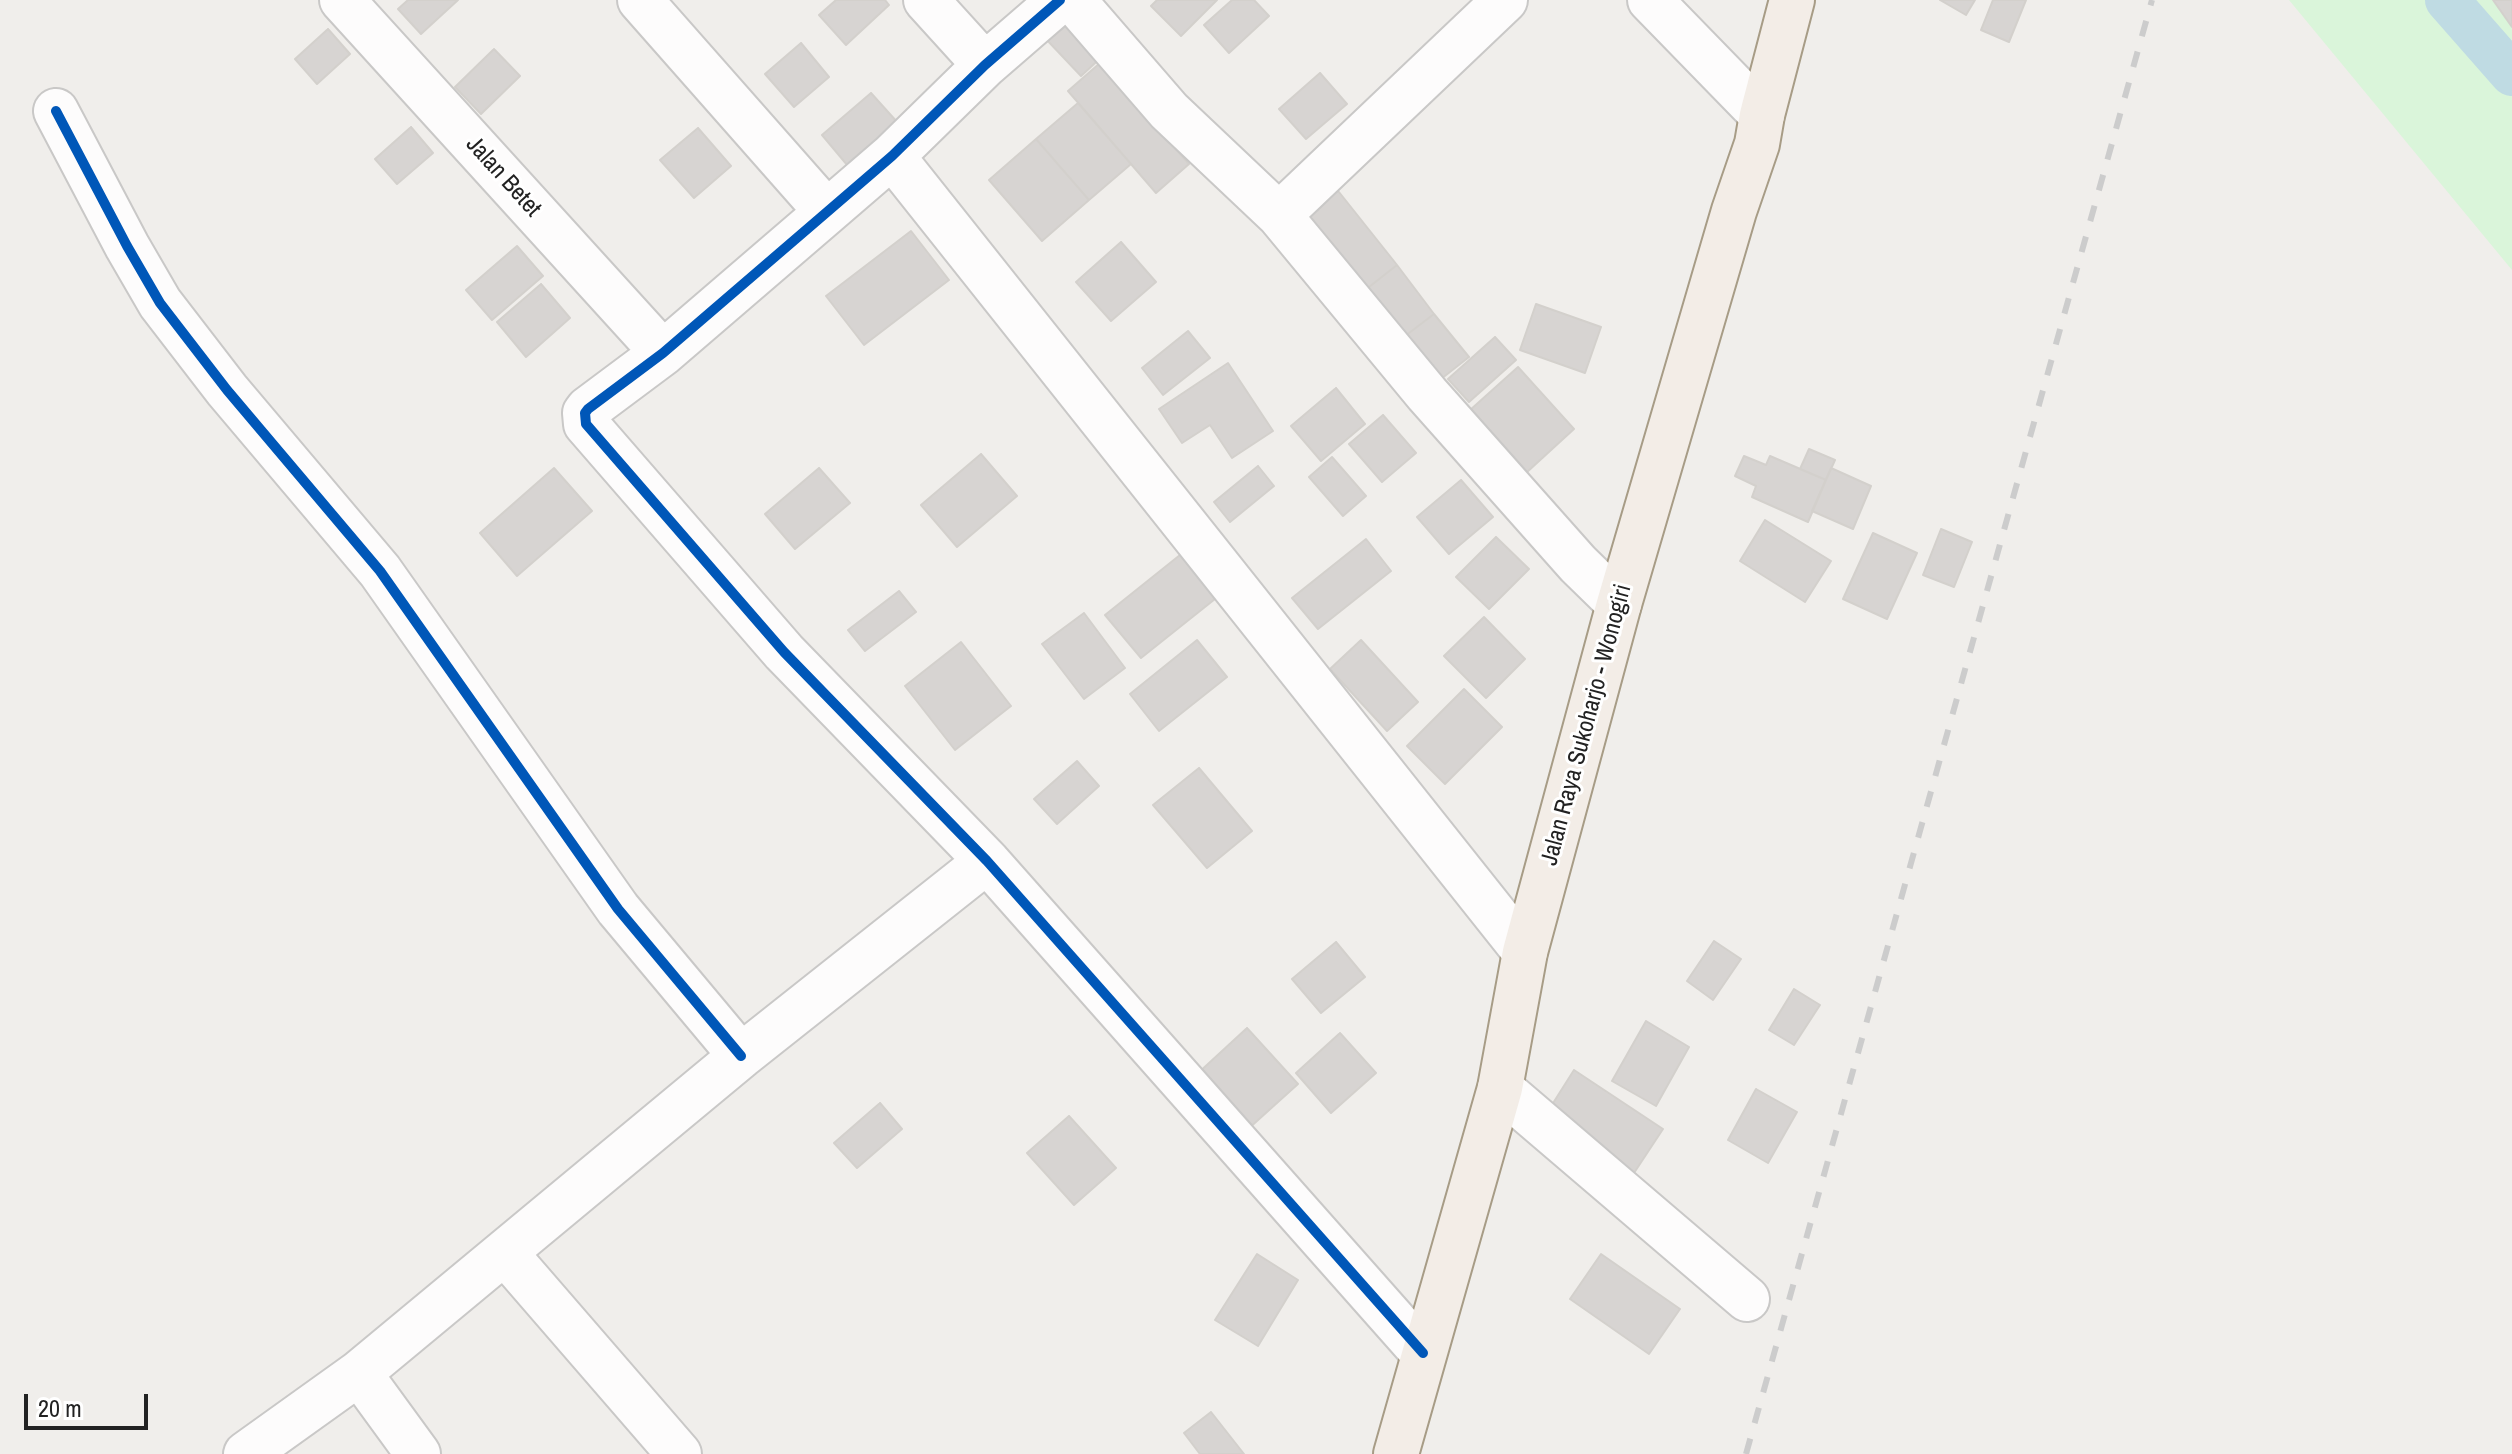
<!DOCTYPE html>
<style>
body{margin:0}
#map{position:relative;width:2512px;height:1454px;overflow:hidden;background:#f0eeeb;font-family:"Archivo Narrow",sans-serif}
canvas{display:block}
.scale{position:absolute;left:24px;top:1394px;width:124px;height:36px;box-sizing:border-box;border:4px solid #222;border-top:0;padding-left:10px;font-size:24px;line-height:28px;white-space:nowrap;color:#222;-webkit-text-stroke:6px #fff;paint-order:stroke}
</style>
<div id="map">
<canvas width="2512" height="1454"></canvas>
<div class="scale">20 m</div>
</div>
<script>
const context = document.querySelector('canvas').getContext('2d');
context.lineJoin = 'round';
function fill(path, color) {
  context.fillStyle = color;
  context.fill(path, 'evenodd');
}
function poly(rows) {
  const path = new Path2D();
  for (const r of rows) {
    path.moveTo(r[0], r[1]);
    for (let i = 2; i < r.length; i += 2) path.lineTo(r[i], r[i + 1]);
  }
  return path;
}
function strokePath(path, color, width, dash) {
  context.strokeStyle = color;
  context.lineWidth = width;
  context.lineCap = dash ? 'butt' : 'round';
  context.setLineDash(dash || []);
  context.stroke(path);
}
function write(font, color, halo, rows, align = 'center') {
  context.font = font + ' "Archivo Narrow",sans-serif';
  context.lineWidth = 6;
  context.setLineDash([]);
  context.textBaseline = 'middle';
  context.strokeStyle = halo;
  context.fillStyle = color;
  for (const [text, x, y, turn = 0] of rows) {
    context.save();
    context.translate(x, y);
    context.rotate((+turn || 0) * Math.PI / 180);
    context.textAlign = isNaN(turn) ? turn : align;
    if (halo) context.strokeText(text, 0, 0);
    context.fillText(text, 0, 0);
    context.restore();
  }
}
fill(poly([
 [2289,0,2512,0,2512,270]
]), '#daf5da');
strokePath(poly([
 [2447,0,2512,74]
]), '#bfdbe3', 44);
const building = poly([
 [408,0,458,0,421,34,398,9,408,0],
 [836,0,885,0,889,5,846,45,819,15,836,0],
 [1157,0,1217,0,1181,36,1151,6,1157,0],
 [1232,0,1254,0,1269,16,1229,53,1204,25,1232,0],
 [1940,0,1975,0,1966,15,1940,0],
 [1993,0,2026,0,2009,42,1981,30,1993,0],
 [2493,0,2512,0,2512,27,2493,0],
 [1070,15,1106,53,1081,76,1045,38,1070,15],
 [328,29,350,54,317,84,295,59,328,29],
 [801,43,829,77,794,107,765,74,801,43],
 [494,49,520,76,481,114,455,87,494,49],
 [1100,63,1189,164,1156,193,1068,91,1100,63],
 [1320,73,1347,104,1306,139,1279,109,1320,73],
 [871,93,898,123,848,166,822,135,871,93],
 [1078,103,1131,164,1089,200,1036,139,1078,103],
 [411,127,433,153,397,184,375,159,411,127],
 [698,128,731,166,694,198,660,160,698,128],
 [1036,139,1089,200,1042,241,989,180,1036,139],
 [1331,182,1397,265,1355,298,1289,214,1331,182],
 [911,231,949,280,864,345,826,296,911,231],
 [1121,242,1156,282,1111,321,1076,282,1121,242],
 [517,246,543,276,492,320,466,290,517,246],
 [1397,265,1434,314,1392,346,1355,298,1397,265],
 [541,284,570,318,526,357,497,322,541,284],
 [1536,304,1601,327,1585,373,1520,350,1536,304],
 [1434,314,1469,357,1427,390,1392,346,1434,314],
 [1188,331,1210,358,1163,395,1142,368,1188,331],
 [1495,337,1516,360,1469,402,1448,379,1495,337],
 [1228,363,1273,431,1232,458,1210,425,1182,443,1159,409,1228,363],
 [1518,367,1574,429,1526,473,1469,411,1518,367],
 [1336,388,1365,424,1321,461,1291,426,1336,388],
 [1383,415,1416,453,1382,482,1349,444,1383,415],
 [1809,449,1835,460,1826,480,1800,469,1809,449],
 [981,454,1017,496,957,547,921,505,981,454],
 [1744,456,1766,465,1770,456,1826,480,1808,522,1752,497,1756,486,1735,476,1744,456],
 [1332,457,1366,496,1343,516,1309,477,1332,457],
 [1258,466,1274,486,1230,522,1214,502,1258,466],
 [554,468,592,511,517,576,480,533,554,468],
 [819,468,850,503,795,549,765,514,819,468],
 [1831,468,1871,486,1853,529,1812,511,1831,468],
 [1461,480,1493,517,1449,554,1417,517,1461,480],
 [1765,520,1831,561,1805,602,1740,561,1765,520],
 [1941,529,1972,542,1954,587,1923,575,1941,529],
 [1873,533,1917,553,1887,619,1843,599,1873,533],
 [1496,537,1529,569,1489,609,1456,577,1496,537],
 [1366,539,1391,571,1318,629,1292,598,1366,539],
 [1185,551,1220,595,1141,658,1105,615,1185,551],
 [899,591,916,612,865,651,848,630,899,591],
 [1084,613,1125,668,1084,699,1042,644,1084,613],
 [1484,617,1525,659,1486,698,1444,656,1484,617],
 [1197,640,1227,677,1159,731,1130,694,1197,640],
 [1361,640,1418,702,1387,731,1330,669,1361,640],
 [961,642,1011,706,955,750,905,686,961,642],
 [1464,689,1502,727,1445,784,1407,746,1464,689],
 [1077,761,1099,786,1057,824,1034,799,1077,761],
 [1199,768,1252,831,1207,868,1153,805,1199,768],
 [1714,941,1741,959,1713,1000,1687,981,1714,941],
 [1336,942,1365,977,1321,1013,1292,979,1336,942],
 [1794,989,1820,1005,1794,1045,1769,1030,1794,989],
 [1646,1021,1689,1047,1656,1106,1612,1081,1646,1021],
 [1247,1028,1298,1084,1247,1130,1196,1075,1247,1028],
 [1340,1033,1376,1073,1331,1113,1296,1073,1340,1033],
 [1574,1070,1663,1129,1632,1176,1543,1119,1574,1070],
 [1756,1089,1797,1112,1768,1163,1728,1140,1756,1089],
 [880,1103,902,1129,857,1168,834,1143,880,1103],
 [1069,1116,1116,1168,1074,1205,1027,1153,1069,1116],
 [1257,1254,1298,1280,1258,1346,1215,1320,1257,1254],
 [1601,1254,1680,1309,1649,1354,1570,1299,1601,1254],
 [1211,1412,1244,1454,1200,1454,1184,1433,1211,1412]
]);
fill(building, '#d7d4d2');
strokePath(building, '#d3d0cc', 2);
const street = poly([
 [342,0,663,353],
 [640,0,827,212],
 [926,0,985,65],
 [1060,0,985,65,892,156,827,212,663,353,588,409,585,413,586,424,784,652,987,861,1423,1353],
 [1073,0,1169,111,1279,215,1427,394,1578,564,1619,604],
 [1650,0,1762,115],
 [56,111,127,246,160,303,227,390,380,571,618,909,741,1056],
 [892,156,1525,952],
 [1279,215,1505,0],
 [1500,1088,1747,1299],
 [505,1253,679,1454],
 [359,1373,418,1454],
 [246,1454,359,1373,741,1056,987,861]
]);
const primary = poly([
 [1396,1454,1500,1088,1525,952,1619,604,1734,211,1757,144,1762,115,1792,0]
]);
strokePath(street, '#c9c8c7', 48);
strokePath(primary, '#a79c86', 48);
strokePath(street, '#fdfcfc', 44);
strokePath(primary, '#f3ede7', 44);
strokePath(poly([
 [1746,1454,2152,0]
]), '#ccc', 6, [16, 16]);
strokePath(poly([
 [1060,0,985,65,892,156,827,212,663,353,588,409,585,413,586,424,784,652,987,861,1423,1353],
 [56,111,127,246,160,303,227,390,380,571,618,909,741,1056]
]), '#0057b8', 10);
write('24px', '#222', '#fff', [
 ["Jalan Betet",503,177,48],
 ["Jalan Raya Sukoharjo - Wonogiri",1587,725,-75]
]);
</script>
